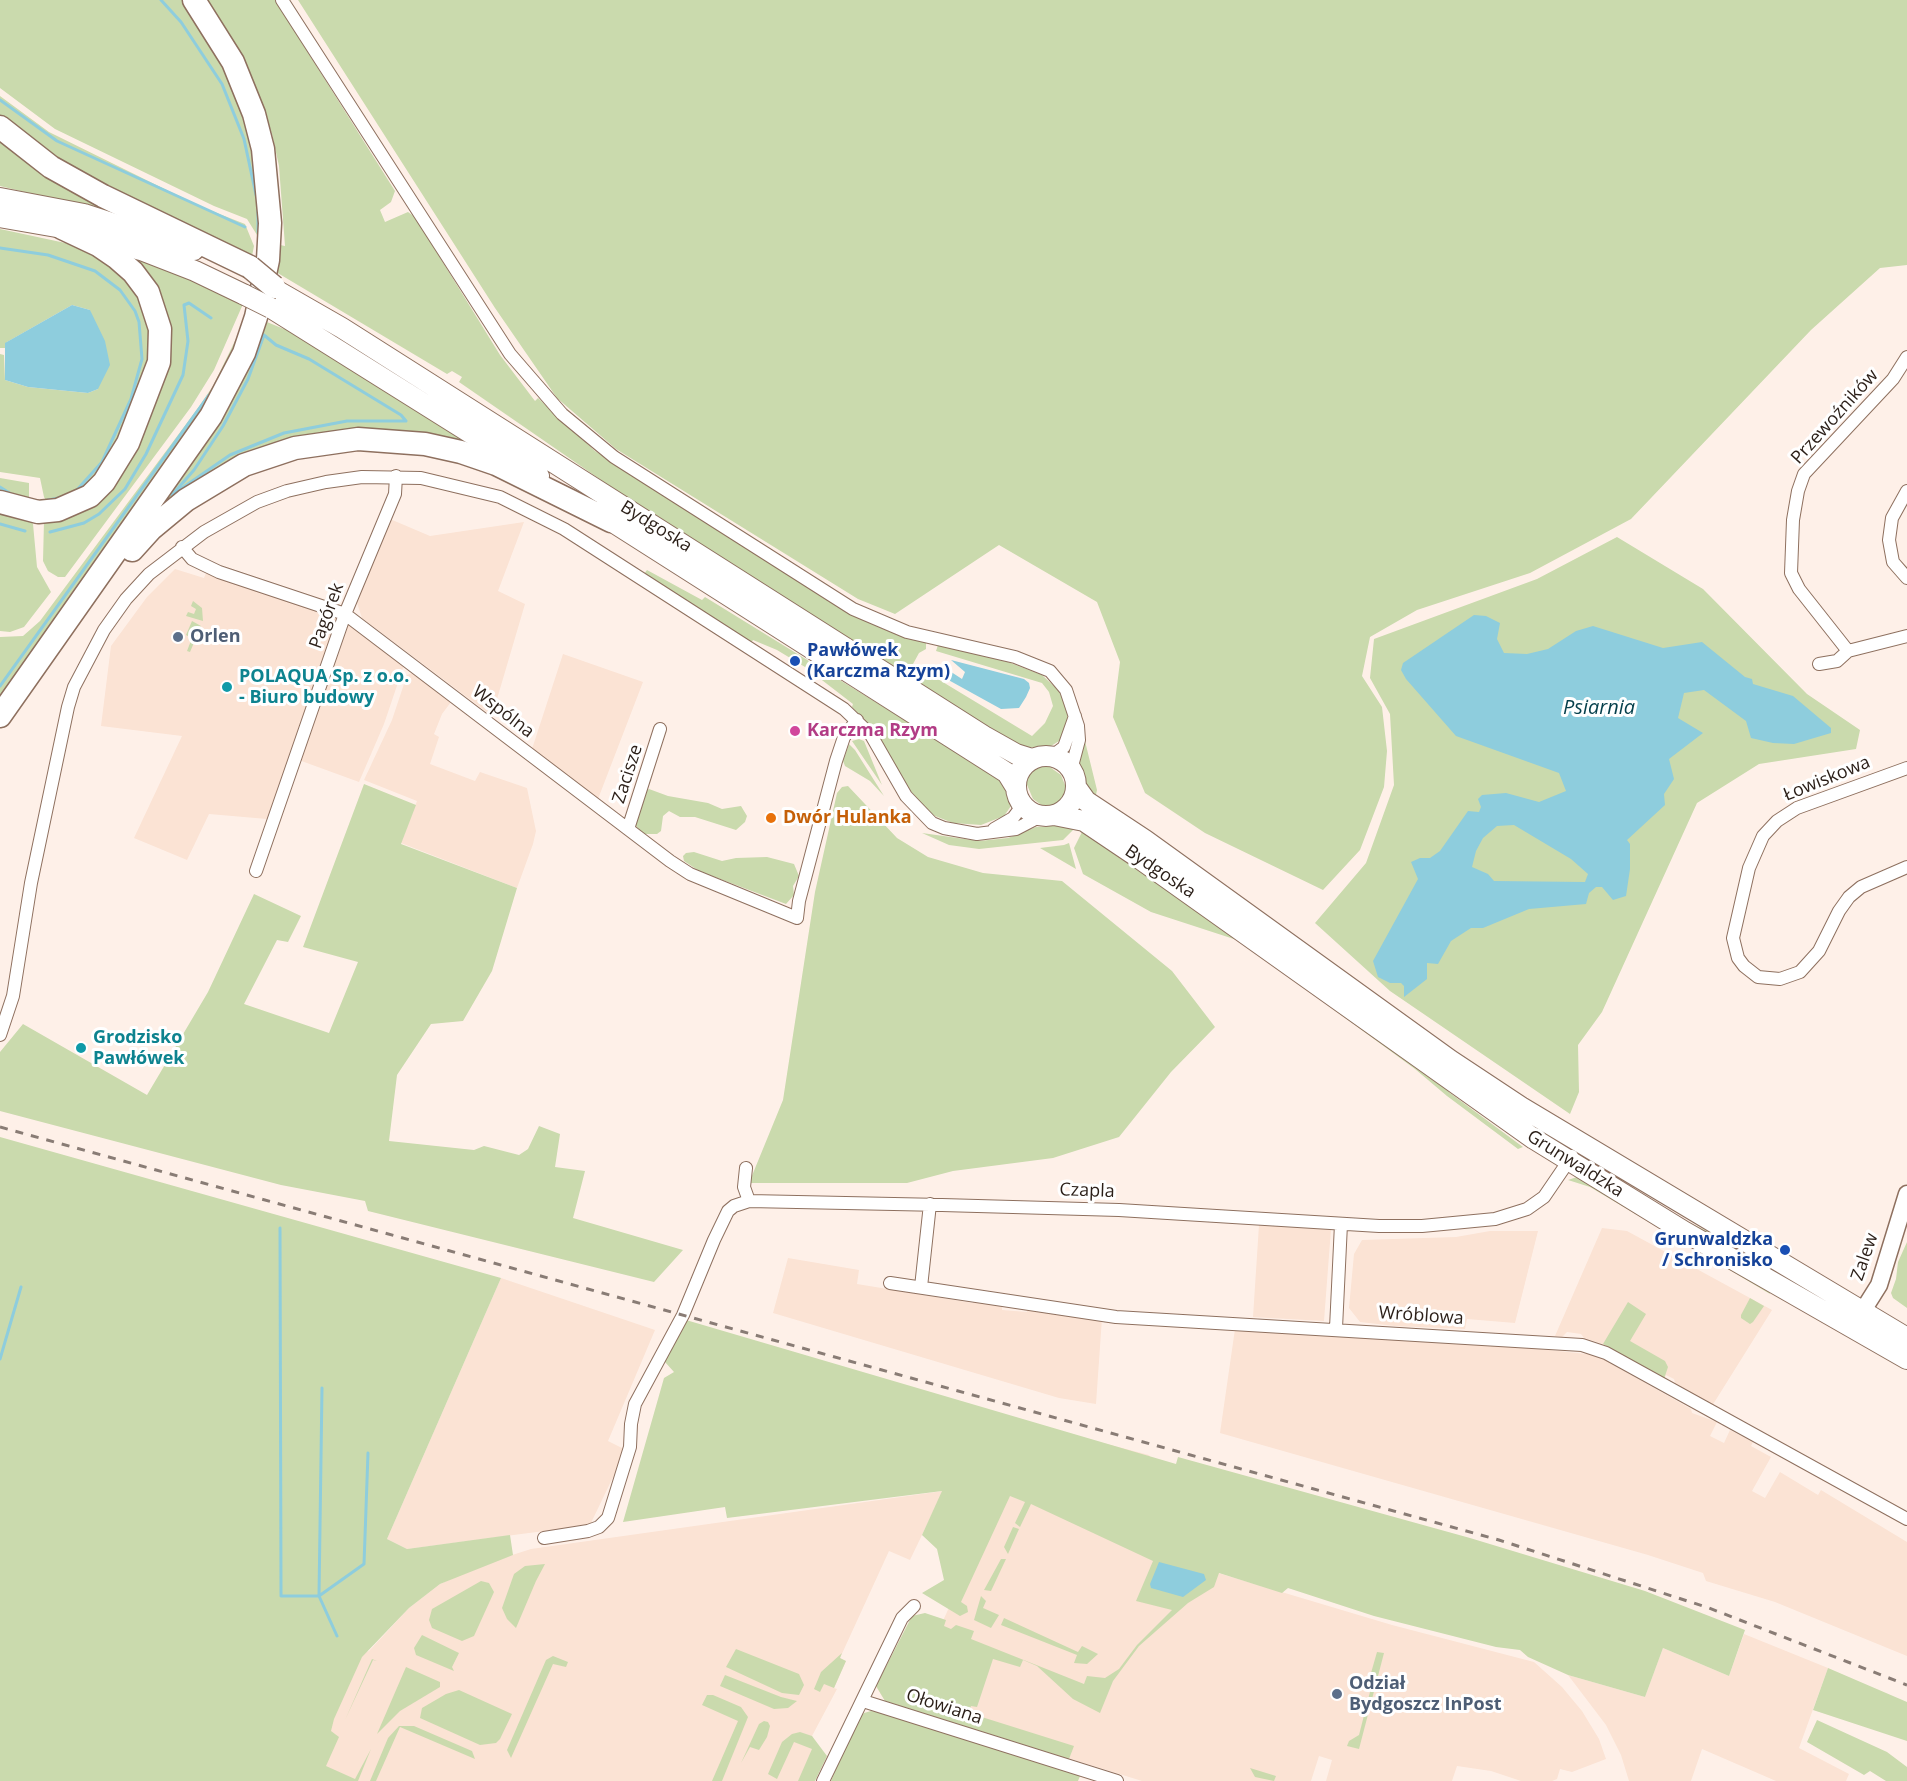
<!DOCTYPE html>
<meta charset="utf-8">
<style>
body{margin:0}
canvas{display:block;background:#fef0e8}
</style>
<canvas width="1907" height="1781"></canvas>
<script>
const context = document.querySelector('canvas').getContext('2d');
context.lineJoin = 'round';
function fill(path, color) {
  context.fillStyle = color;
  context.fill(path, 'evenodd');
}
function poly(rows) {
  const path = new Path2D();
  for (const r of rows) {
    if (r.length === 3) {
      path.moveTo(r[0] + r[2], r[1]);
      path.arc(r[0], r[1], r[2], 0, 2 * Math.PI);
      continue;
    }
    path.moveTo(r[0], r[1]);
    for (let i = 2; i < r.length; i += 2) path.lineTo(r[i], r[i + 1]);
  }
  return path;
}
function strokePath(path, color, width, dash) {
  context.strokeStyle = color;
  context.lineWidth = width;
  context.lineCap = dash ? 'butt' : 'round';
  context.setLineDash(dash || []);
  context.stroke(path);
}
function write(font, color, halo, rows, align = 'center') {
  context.font = font + ' "Open Sans",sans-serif';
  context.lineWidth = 6;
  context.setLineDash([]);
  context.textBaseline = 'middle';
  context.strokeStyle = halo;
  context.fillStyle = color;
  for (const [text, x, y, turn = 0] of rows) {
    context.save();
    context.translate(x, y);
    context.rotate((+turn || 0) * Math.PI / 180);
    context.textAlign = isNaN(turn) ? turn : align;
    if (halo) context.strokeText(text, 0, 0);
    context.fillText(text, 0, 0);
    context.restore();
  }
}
fill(poly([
 [390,519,430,536,524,522,498,591,525,604,492,716,362,618,357,603],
 [175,569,204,578,206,573,339,618,267,819,209,814,187,860,134,838,182,736,101,726,111,646,147,597],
 [345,614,406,659,384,724,359,782,296,759],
 [563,654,643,682,598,799,532,749],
 [418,671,454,698,442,714,434,734,439,737,430,764,475,781,480,772,527,788,536,831,533,844,517,888,401,843,417,801,364,780,392,720,407,675],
 [1259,1225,1331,1229,1324,1321,1253,1317],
 [1602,1228,1627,1231,1772,1310,1712,1406,1676,1386,1674,1379,1666,1375,1664,1379,1603,1344,1584,1338,1581,1334,1567,1332,1562,1337,1555,1336],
 [1490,1231,1538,1231,1515,1323,1467,1319,1465,1329,1395,1326,1360,1322,1349,1308,1354,1254,1362,1240,1456,1237],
 [788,1258,859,1270,857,1284,973,1303,974,1299,1002,1303,1002,1310,1027,1312,1028,1305,1102,1318,1096,1404,1059,1398,773,1313],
 [501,1278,655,1330,608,1441,626,1450,590,1525,407,1549,387,1539],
 [1235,1329,1530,1348,1596,1355,1691,1409,1692,1413,1717,1422,1710,1436,1724,1443,1730,1430,1753,1442,1751,1446,1771,1457,1752,1491,1765,1498,1780,1472,1818,1495,1821,1490,1907,1542,1907,1656,1775,1602,1706,1581,1703,1573,1648,1555,1220,1433],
 [1034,1425,1149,1455,1218,1573,1392,1625,1534,1662,1562,1687,1582,1711,1599,1739,1606,1759,1572,1772,1560,1769,1557,1779,1552,1781,1521,1781,1491,1771,1457,1766,1452,1781,1326,1781,1332,1760,1319,1756,1311,1781,1142,1781,885,1701,876,1686,940,1627],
 [943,1491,910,1560,889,1551,840,1658,846,1661,834,1688,837,1689,812,1736,823,1753,810,1781,286,1781,359,1654,369,1651,409,1608,440,1584,484,1564,531,1549],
 [1744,1634,1828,1668,1799,1748,1849,1774,1846,1781,1776,1781,1702,1749,1691,1781,1629,1781,1621,1755,1606,1725,1568,1675,1645,1697,1663,1648,1729,1676]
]), '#fbe3d4');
fill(poly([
 [0,0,183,0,219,55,252,142,261,236,257,235,247,219,214,206,55,129,0,88],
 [204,0,275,0,395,191,391,202,380,210,385,222,408,212,415,217,500,355,535,401,538,398,595,451,830,602,882,628,926,643,926,649,919,653,913,664,1032,736,1045,723,1053,706,1049,692,1042,683,936,651,938,645,1008,662,1042,675,1058,690,1066,705,1068,720,1064,738,1051,746,1022,748,643,509,459,382,462,377,452,371,447,374,276,272,280,245,285,246,279,166,272,134,257,92],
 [298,0,1907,0,1907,265,1880,268,1811,330,1631,519,1530,573,1417,610,1370,637,1362,676,1382,707,1387,751,1384,787,1360,850,1323,890,1205,833,1145,793,1113,717,1120,662,1097,602,999,545,895,614,858,599,616,449,557,398,495,308],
 [0,96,49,132,199,206,245,224,254,246,252,256,196,234,93,185,0,120],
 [0,135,123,216,0,186],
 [0,229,84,247,136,287,154,335,138,404,93,484,49,506,44,497,40,478,0,472,0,354,4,355,5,380,28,387,88,393,98,389,90,310,72,305,7,342,5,348,0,348],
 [134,256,197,280,243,304,214,370,191,407,65,577,58,577,48,571,43,561,44,521,72,512,162,375,130,262],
 [249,312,218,391,0,698,0,637,23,636,40,621,198,408,213,386],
 [262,320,284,329,289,327,503,461,351,432,158,509],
 [0,478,29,483,29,499,0,496],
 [0,509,30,520,33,524,37,567,51,592,24,627,10,632,0,631],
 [1617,537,1703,589,1807,694,1860,730,1856,749,1759,764,1697,803,1602,1012,1578,1045,1579,1092,1570,1114,1390,991,1315,923,1366,863,1394,785,1390,714,1370,678,1374,639,1537,579],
 [647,570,702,600,705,597,1007,783,1013,800,1011,806,1004,816,981,825,953,823,935,816,923,807,912,793,877,734,852,707,853,704,805,667,777,650,753,640,751,643,644,574],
 [193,601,202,608,203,621,186,616,188,612,194,614,196,609,191,606],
 [192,621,201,626,190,652,187,651,192,638,186,635],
 [1083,733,1097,790,1095,799,1083,782,1078,764],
 [859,739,864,741,882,785,852,741],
 [849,744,855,750,884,796,870,781,845,766,843,761],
 [1039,765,1047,765,1061,775,1069,795,1059,807,1047,809,1033,799,1025,780,1031,769],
 [364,784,416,805,401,844,517,888,492,971,463,1021,431,1024,397,1075,389,1141,474,1150,484,1146,519,1155,528,1149,539,1126,560,1134,555,1167,585,1171,573,1218,683,1250,654,1282,368,1211,365,1201,281,1185,0,1111,0,1052,23,1024,147,1095,208,992,254,894,301,916,288,942,277,940,244,1004,329,1033,358,962,303,947],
 [848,786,897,838,928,857,983,873,1062,881,1172,971,1215,1027,1171,1072,1119,1137,1053,1158,953,1171,907,1183,749,1183,783,1100,815,892,837,793,842,787],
 [649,789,668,796,708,803,722,809,741,806,747,816,745,822,736,830,695,817,680,817,669,811,663,816,661,831,657,834,643,834,635,825,645,791],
 [1066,825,1077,826,1063,840,979,849,949,845,922,833,979,841,1008,838,1036,827],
 [1083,830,1421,1067,1450,1093,1523,1147,1518,1149,1447,1096,1415,1069,1240,941,1151,912,1083,874,1074,848],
 [1069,843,1076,869,1040,848,1064,845],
 [694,852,722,861,736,858,767,857,794,864,799,876,793,886,794,895,786,904,699,871,684,861,683,856,686,853],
 [0,1137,501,1278,387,1539,407,1549,510,1535,513,1555,440,1584,409,1608,362,1657,334,1719,331,1731,339,1737,326,1766,355,1779,371,1749,358,1781,0,1781],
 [1577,1177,1769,1291,1770,1294,1590,1187,1568,1180],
 [1684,1220,1746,1250,1842,1310,1741,1252,1687,1226],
 [1907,1242,1907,1308,1893,1298,1891,1293,1896,1279,1898,1262],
 [1750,1298,1764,1306,1753,1322,1750,1324,1741,1318,1741,1315],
 [1628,1302,1646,1314,1630,1341,1665,1361,1668,1367,1664,1379,1603,1344],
 [686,1320,1176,1464,1178,1457,1470,1538,1645,1591,1745,1630,1729,1676,1663,1648,1645,1697,1568,1675,1528,1657,1520,1650,1496,1647,1374,1616,1288,1588,1282,1593,1219,1573,1214,1587,1188,1603,1139,1646,1113,1681,1100,1713,1073,1699,1037,1666,1023,1660,1020,1667,993,1659,977,1707,971,1706,969,1713,1074,1746,1069,1759,885,1701,876,1686,912,1616,925,1613,946,1620,944,1626,951,1629,956,1625,974,1631,971,1639,1084,1684,1087,1676,1105,1678,1119,1669,1137,1645,1172,1610,1136,1601,1153,1561,1031,1504,1020,1527,1015,1523,1025,1502,1010,1496,961,1602,967,1606,968,1612,960,1616,922,1593,944,1580,937,1549,922,1535,942,1491,727,1518,725,1507,623,1522,664,1378,674,1372,665,1362],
 [1013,1527,1019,1529,1008,1554,1004,1547],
 [1001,1559,1006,1559,991,1591,984,1590],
 [545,1564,536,1581,516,1628,507,1619,502,1608,514,1574,525,1566],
 [481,1581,489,1583,494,1592,474,1636,462,1641,432,1628,429,1620,432,1609],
 [981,1596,986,1601,983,1608,999,1615,991,1628,974,1620],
 [1004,1618,1078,1652,1082,1646,1098,1654,1087,1664,1074,1663,1077,1655,1001,1625],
 [422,1635,459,1653,452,1667,454,1671,416,1655,414,1648],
 [736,1649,799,1674,804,1685,799,1695,782,1693,726,1667],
 [1377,1652,1384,1653,1359,1749,1347,1746,1349,1741,1359,1735,1371,1688,1367,1687],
 [842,1653,840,1658,846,1661,834,1688,824,1684,820,1692,814,1689,821,1672],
 [553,1656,568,1662,566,1667,553,1664,511,1758,507,1750,546,1660],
 [372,1659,377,1661,373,1660,345,1720],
 [406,1667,440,1682,440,1687,400,1711,377,1734],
 [1828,1668,1907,1702,1907,1741,1813,1710],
 [725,1675,781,1697,797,1701,788,1708,774,1709,720,1686],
 [459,1690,512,1714,500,1739,496,1743,480,1745,420,1718,422,1708,446,1694],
 [707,1695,713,1695,741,1707,748,1717,722,1781,712,1781,738,1721,702,1705],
 [871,1711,887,1713,1080,1776,1078,1781,831,1781,854,1724,864,1713],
 [1817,1720,1887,1752,1907,1767,1907,1781,1886,1781,1870,1771,1864,1775,1807,1742],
 [764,1721,768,1722,770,1726,767,1737,759,1750,750,1747,741,1763,759,1724],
 [399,1726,414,1726,472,1751,475,1759,400,1727,376,1781,370,1781,388,1738],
 [800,1732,812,1736,827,1756,815,1781,798,1781,812,1749,794,1742,777,1779,768,1774,782,1742,792,1734],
 [1250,1768,1276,1776,1274,1781,1255,1777]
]), '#cadaad');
fill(poly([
 [72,305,90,310,105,341,110,365,98,389,88,393,28,387,5,380,5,343],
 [1474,615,1486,616,1500,623,1497,639,1504,653,1527,654,1548,649,1576,631,1593,626,1663,648,1702,642,1745,677,1752,679,1753,684,1793,696,1831,728,1831,733,1794,744,1773,743,1751,738,1746,721,1704,690,1684,693,1678,718,1703,733,1669,759,1674,779,1664,794,1665,805,1627,840,1630,844,1630,869,1626,896,1613,900,1602,887,1596,887,1589,893,1586,904,1529,909,1483,928,1471,928,1451,941,1438,964,1427,963,1427,979,1404,997,1404,986,1401,983,1390,983,1378,977,1373,961,1418,879,1411,862,1420,858,1430,858,1440,851,1468,811,1479,812,1481,807,1478,799,1482,795,1506,793,1539,802,1566,791,1559,773,1456,736,1406,679,1401,670,1403,663],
 [1514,825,1571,859,1588,874,1585,882,1494,881,1488,874,1472,867,1476,851,1483,838,1497,826],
 [951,660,1024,679,1029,683,1030,688,1026,697,1019,708,1001,709,943,677,945,668,962,679,965,672],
 [1159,1562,1204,1574,1206,1580,1183,1597,1151,1588,1150,1584]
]), '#8ecddd');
strokePath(poly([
 [161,0,181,22,222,84,244,139,256,195],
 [0,100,57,141,245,227],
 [258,232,258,210],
 [0,248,48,255,95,271,120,290,135,311,139,322,142,359,131,399,102,462,76,491],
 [264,335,276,345,309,359,401,415,406,421,347,421,284,433,230,455,172,495,194,470,223,426,248,379,264,335],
 [0,487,11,494],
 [48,500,59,498],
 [0,524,25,531],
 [50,532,84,523,99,514,125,489,146,454,183,375,188,341,184,305,189,303,211,318],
 [0,686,209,395],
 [280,1228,281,1596,319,1596,337,1636],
 [0,1359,21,1287],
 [319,1596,322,1388],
 [319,1596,364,1564,368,1453]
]), '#8ecddd', 3);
const street = poly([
 [282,0,510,354,562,414,614,457,853,609,907,632,1015,657,1050,671,1066,690,1078,726,1079,740,1071,770],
 [1907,491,1892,518,1889,540,1893,562,1907,578],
 [182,547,192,559,219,572,345,614,670,861,690,874,797,918,799,901,836,761,844,737,857,720],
 [1848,651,1799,589,1791,573,1793,520,1798,491,1804,474,1893,379,1907,357],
 [1819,664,1837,661,1848,651,1907,636],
 [1052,756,1064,747,1075,716],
 [1907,768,1797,808,1777,821,1763,836,1749,868,1733,938,1738,958,1744,966,1758,977,1780,979,1800,972,1819,951,1839,911,1849,897,1861,887,1907,867],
 [628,829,660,729],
 [994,829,1013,818,1022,806],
 [256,871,345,614,395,494,396,476],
 [0,1035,13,996,31,883,68,707,74,687,104,630,126,599,149,574,204,532,257,502,287,491,326,482,362,477,421,478,500,497,564,529,844,709,871,735,906,796,932,823,944,828,977,834,1016,829,1041,816],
 [746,1168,744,1187,749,1201],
 [890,1283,1116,1317,1582,1345,1606,1353,1907,1519],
 [921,1287,930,1204],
 [1336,1328,1341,1224],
 [544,1538,588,1531,599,1527,608,1518,630,1447,631,1424,635,1404,683,1315,714,1240,728,1211,734,1206,749,1201,942,1205,1119,1210,1379,1226,1422,1226,1495,1219,1527,1209,1544,1197,1572,1156],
 [863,1701,1117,1781],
 [823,1781,902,1618,914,1606]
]);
const secondary = poly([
 [1857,1320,1879,1285,1907,1194]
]);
const primary = poly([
 [0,198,84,214,194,250],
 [0,217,62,228,141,250,195,271,245,295],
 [274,289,342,328,984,736,1016,754,1032,759],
 [271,308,539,476],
 [597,512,1007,773,1015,786],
 [1046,786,30],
 [1076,787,1086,801,1145,840,1450,1060,1521,1107,1907,1338],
 [1054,815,1084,821,1136,856,1534,1139,1685,1232,1907,1359]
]);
const highway = poly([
 [0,127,51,167,103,196,250,267],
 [0,502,38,512,58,510,90,496,104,482,128,443,159,362,160,329,148,292,133,272,117,258,98,245,62,228],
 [132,550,151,529,186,500,244,465,295,448,358,439,425,444,461,452,496,464,611,521],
 [0,716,211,416,244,353,256,317,268,260,270,223,263,149,254,114,233,62,194,0]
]);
strokePath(street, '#8e705f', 14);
strokePath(secondary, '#8e705f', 19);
strokePath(primary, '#8e705f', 22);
strokePath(highway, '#8e705f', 25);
strokePath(street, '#fff', 12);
strokePath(secondary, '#fff', 16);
strokePath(primary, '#fff', 20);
strokePath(highway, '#fff', 22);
strokePath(poly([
 [0,1127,1499,1540,1709,1608,1907,1685]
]), '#897c75', 3, [8, 8]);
const primaryBridge = poly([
 [245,295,271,308]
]);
const highwayBridge = poly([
 [250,267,274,287]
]);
strokePath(primaryBridge, '#8e705f', 22, []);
strokePath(highwayBridge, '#8e705f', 25, []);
strokePath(primaryBridge, '#fff', 20);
strokePath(highwayBridge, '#fff', 22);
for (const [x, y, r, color] of [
 [178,637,6,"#5c6f8a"],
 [795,661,6,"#1a4fb4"],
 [227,687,6,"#0f9aa8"],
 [795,731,6,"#d1479c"],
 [771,818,6,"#e8710a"],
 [81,1048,6,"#0f9aa8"],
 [1785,1250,6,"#1a4fb4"],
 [1337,1694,6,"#5c6f8a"]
]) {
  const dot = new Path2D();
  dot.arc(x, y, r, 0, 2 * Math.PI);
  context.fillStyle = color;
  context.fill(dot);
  strokePath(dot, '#fff', 2);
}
write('18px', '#2a1e17', '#fff', [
 ["Przewoźników",1835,417,-48],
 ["Bydgoska",656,527,32],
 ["Pagórek",327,616,-70],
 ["Wspólna",503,712,38],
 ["Zacisze",628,774,-72],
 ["Łowiskowa",1827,779,-22],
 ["Bydgoska",1160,872,34],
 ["Grunwaldzka",1575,1164,32],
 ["Czapla",1087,1191,2],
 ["Zalew",1865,1257,-71],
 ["Wróblowa",1421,1316,4],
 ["Ołowiana",944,1707,18]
]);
write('bold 18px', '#4e5e75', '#fff', [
 ["Orlen",190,637],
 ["Odział",1349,1684],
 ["Bydgoszcz InPost",1349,1705]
], 'left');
write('bold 18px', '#164399', '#fff', [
 ["Pawłówek",807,651],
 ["(Karczma Rzym)",807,672],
 ["Grunwaldzka",1773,1240,"right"],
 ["/ Schronisko",1773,1261,"right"]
], 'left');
write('bold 18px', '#0d838f', '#fff', [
 ["POLAQUA Sp. z o.o.",239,677],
 ["- Biuro budowy",239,698],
 ["Grodzisko",93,1038],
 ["Pawłówek",93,1059]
], 'left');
write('bold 18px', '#b23c85', '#fff', [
 ["Karczma Rzym",807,731]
], 'left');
write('bold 18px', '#c56008', '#fff', [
 ["Dwór Hulanka",783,818]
], 'left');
write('italic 20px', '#043f4b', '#fff', [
 ["Psiarnia",1599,708]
]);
</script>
